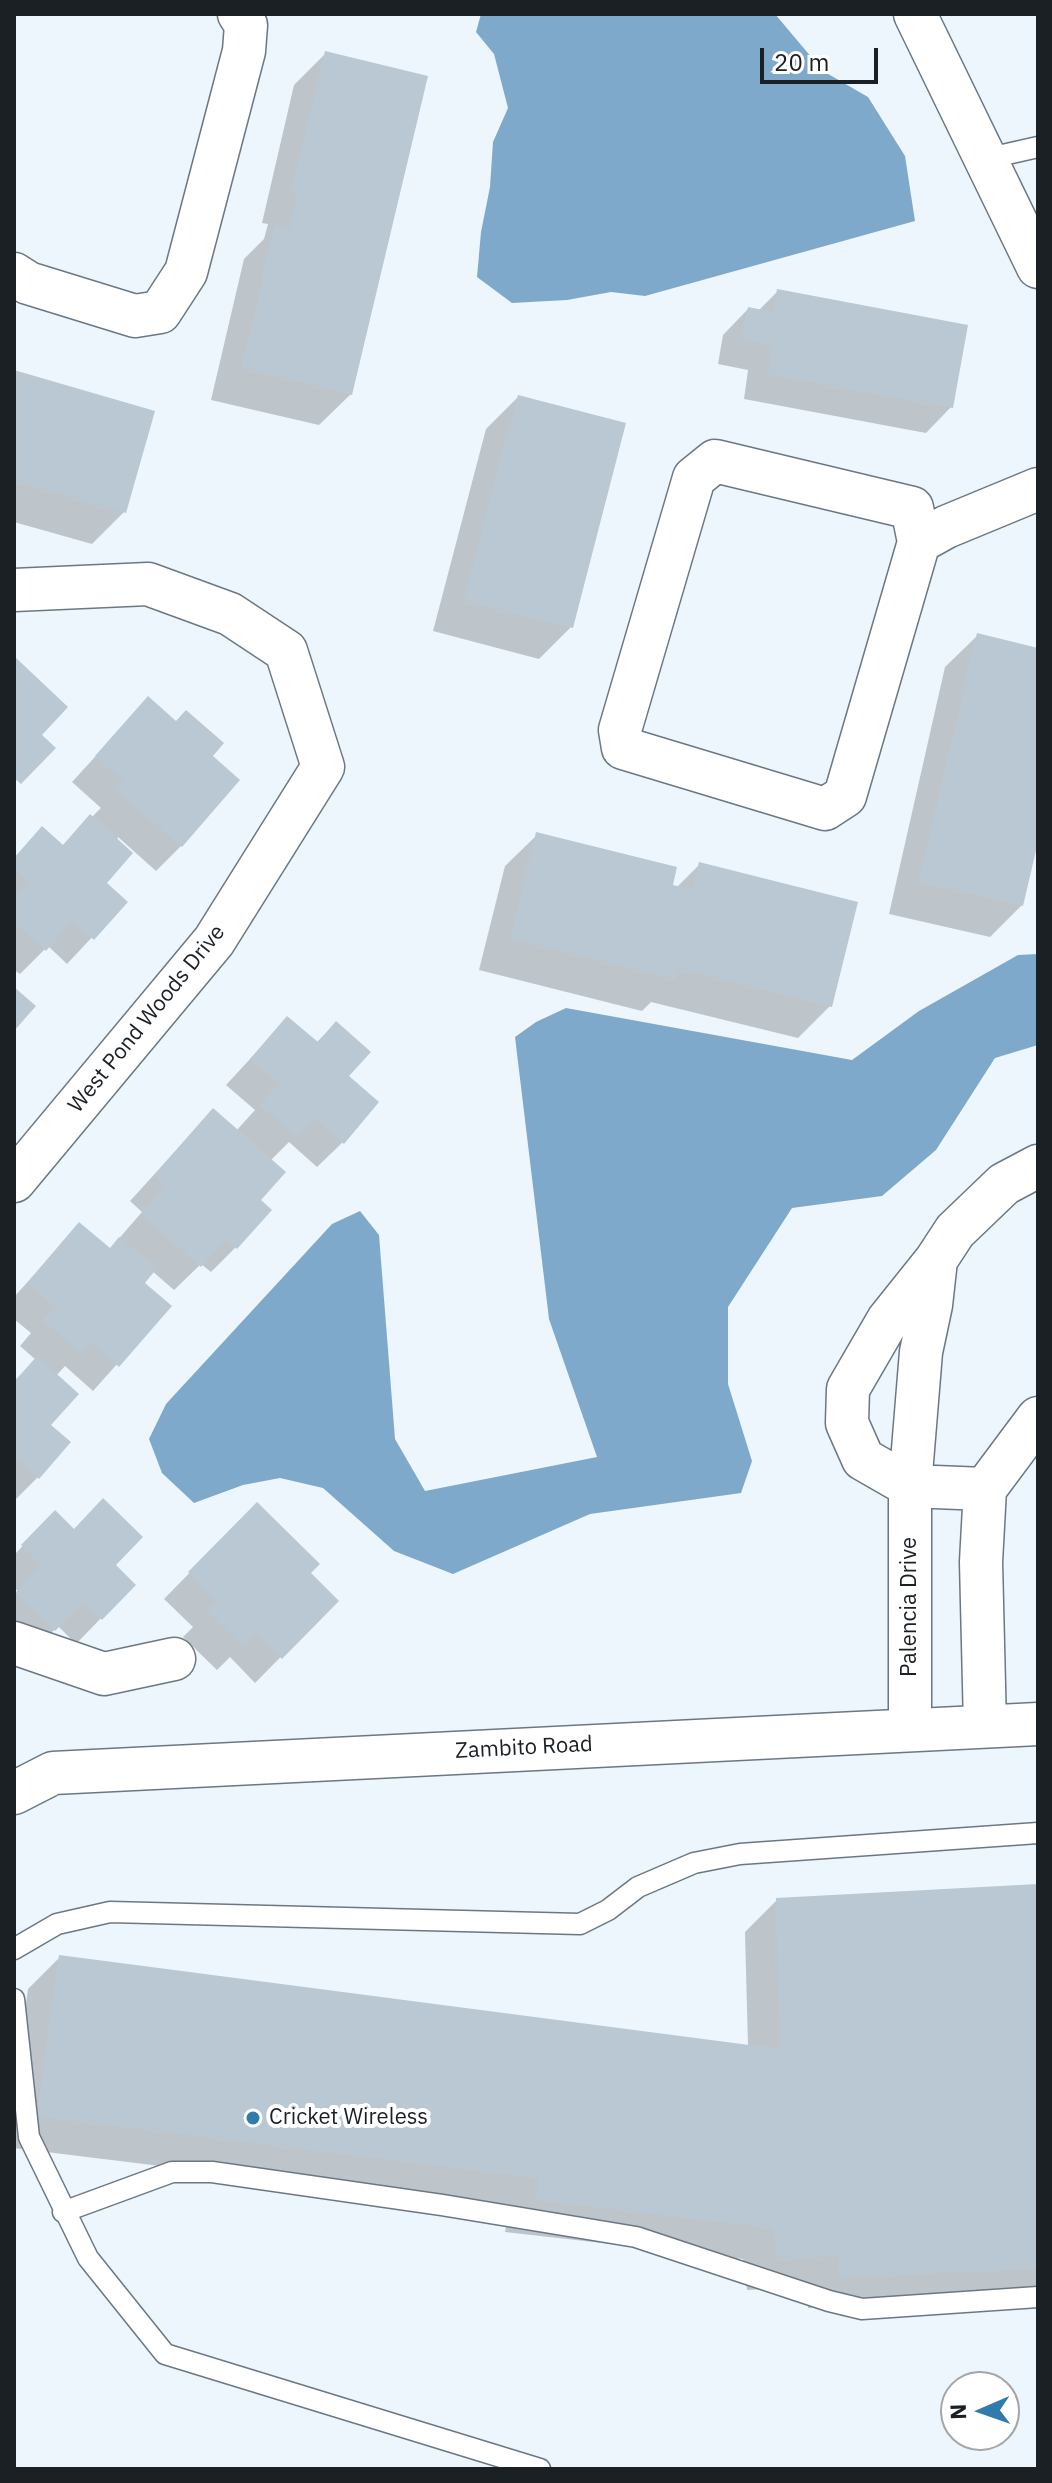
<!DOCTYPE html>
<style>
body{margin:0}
#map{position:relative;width:1052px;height:2483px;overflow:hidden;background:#edf6fd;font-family:"IBM Plex Sans",sans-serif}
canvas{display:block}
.frame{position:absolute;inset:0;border:16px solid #1b2025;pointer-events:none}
.north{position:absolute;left:940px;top:2371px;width:80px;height:80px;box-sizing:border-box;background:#fff;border:2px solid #a4a6a8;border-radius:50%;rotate:268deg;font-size:22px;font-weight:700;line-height:32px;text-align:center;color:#1b2025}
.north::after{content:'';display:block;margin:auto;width:28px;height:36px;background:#317aae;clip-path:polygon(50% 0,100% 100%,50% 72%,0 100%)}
.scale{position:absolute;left:760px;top:48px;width:118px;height:36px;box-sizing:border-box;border:4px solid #1b2025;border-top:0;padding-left:10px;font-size:24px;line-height:28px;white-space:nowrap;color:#1b2025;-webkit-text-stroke:6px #fff;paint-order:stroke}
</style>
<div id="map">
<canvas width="1052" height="2483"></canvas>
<div class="frame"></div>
<div class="north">N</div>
<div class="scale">20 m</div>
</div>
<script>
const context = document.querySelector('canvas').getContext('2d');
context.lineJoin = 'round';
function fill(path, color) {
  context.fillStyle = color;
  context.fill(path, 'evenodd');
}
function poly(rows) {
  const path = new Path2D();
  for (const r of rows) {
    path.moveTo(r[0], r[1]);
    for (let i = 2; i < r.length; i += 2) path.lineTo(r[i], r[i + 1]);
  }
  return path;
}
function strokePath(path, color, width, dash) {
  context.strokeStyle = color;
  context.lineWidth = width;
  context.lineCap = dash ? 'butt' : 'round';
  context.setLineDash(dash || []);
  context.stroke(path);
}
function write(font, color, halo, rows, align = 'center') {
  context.font = font + ' "IBM Plex Sans",sans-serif';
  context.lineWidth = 8;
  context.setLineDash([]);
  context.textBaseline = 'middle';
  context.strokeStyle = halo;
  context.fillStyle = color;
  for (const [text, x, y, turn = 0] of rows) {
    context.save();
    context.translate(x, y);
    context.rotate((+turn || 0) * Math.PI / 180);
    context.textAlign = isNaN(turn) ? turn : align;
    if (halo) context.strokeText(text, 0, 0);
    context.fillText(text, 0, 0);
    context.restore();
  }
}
fill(poly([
 [481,14,775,14,823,71,868,97,905,156,915,221,645,296,611,292,567,300,512,303,477,277,481,232,490,187,493,142,508,108,494,54,476,32],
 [1038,954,1038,1045,995,1058,936,1150,882,1196,792,1208,728,1307,728,1384,752,1461,741,1493,590,1514,453,1574,394,1551,323,1488,280,1478,243,1485,194,1503,162,1473,149,1439,166,1404,332,1224,360,1211,379,1235,395,1439,425,1491,597,1457,549,1319,515,1037,536,1022,566,1008,852,1060,919,1011,1018,955]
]), '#7fa9cb');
fill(poly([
 [326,53,351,394,319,425,211,400,244,259,264,239,268,224,262,223,294,85],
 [778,291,951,407,926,433,744,399,748,370,718,364,723,335,748,309,758,311],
 [14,372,124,512,92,544,14,522],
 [518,397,571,627,539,659,433,631,486,429],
 [977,636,1038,650,1038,834,1022,905,990,937,889,914,945,667],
 [148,699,210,756,181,846,156,871,118,837,104,883,125,902,67,964,48,946,20,974,14,970,14,858,42,829,61,847,101,808,72,782],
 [537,835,676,888,700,864,830,1006,798,1038,651,1002,642,1011,479,970,505,866],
 [287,1019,316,1043,336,1023,347,1076,343,1142,317,1167,289,1142,270,1161,258,1201,236,1247,211,1272,201,1264,174,1290,152,1271,142,1283,169,1306,93,1391,65,1366,56,1376,38,1477,14,1501,14,1381,36,1360,20,1346,31,1333,14,1319,14,1297,79,1225,109,1250,142,1212,130,1201,213,1110,236,1131,255,1110,226,1085],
 [257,1504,309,1573,336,1601,255,1683,230,1657,217,1670,183,1637,193,1627,164,1599],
 [55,1513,133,1585,76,1644,58,1626,29,1655,14,1640,14,1595,18,1591,14,1588,14,1555],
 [1038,1886,1038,2298,808,2308,808,2287,747,2290,743,2259,505,2232,509,2209,14,2148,14,2090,28,1989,60,1957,748,2046,745,1932,777,1900]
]), '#0003');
fill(poly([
 [325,51,428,76,352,395,242,368,275,225,290,229,298,193,292,191],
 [777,289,968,325,953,408,768,374,773,345,742,339,748,307,773,312],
 [14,370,155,411,126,513,14,481],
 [518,395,626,423,573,628,464,600],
 [977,633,1038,648,1038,842,1023,906,919,882],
 [14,656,68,707,42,735,56,748,21,784,14,778],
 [148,696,176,721,186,710,224,743,213,756,240,780,182,847,117,790,124,782,95,756],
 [90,814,133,853,107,883,128,902,94,940,72,921,46,951,14,922,14,898,29,882,14,868,14,858,42,826,63,845],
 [536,832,677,867,673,885,692,890,699,862,858,902,832,1007,678,969,675,980,510,939],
 [14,987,36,1006,14,1031],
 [287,1016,318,1042,336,1021,371,1052,349,1076,379,1102,344,1144,314,1117,297,1137,260,1105,279,1084,250,1059],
 [213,1108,286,1172,261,1200,272,1210,237,1249,226,1239,201,1267,141,1213,166,1186,154,1175],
 [79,1222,110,1248,119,1237,157,1268,145,1283,172,1306,119,1367,90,1342,82,1353,43,1320,55,1307,27,1283],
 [37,1356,79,1394,51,1425,71,1442,39,1479,18,1460,14,1464,14,1382],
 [103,1498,143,1537,116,1565,136,1585,102,1620,84,1602,55,1631,16,1592,41,1565,21,1545,55,1510,74,1529],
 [257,1502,320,1564,311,1573,339,1601,282,1659,256,1634,243,1646,207,1611,216,1601,188,1572],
 [1038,1884,1038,2269,839,2277,839,2256,778,2259,774,2228,536,2200,539,2178,37,2116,59,1955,780,2049,776,1898]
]), '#bac8d3');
const service = poly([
 [985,159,1038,147],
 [14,1949,57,1924,110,1912,580,1924,608,1910,638,1887,694,1863,740,1854,1038,1833],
 [14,1999,29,2137,88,2258,165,2354,540,2469],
 [63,2212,172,2172,212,2172,442,2205,636,2237,829,2301,862,2309,1038,2297]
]);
const minor = poly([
 [915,14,1038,267],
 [14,274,28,283,135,316,160,312,186,272,244,51,246,25,239,14],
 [919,542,912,508,715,461,694,478,620,730,623,748,825,809,845,796,919,542,946,527,1038,489],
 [14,590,148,584,230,614,286,651,323,767,214,941,14,1181],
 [936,1260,888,1320,848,1389,847,1423,863,1459,910,1486,985,1489],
 [14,1643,104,1674,174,1659],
 [985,1726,981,1562,985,1489,1038,1418],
 [910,1728,910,1486,921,1352,931,1305,936,1260,955,1231,1004,1184,1038,1166],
 [14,1793,53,1773,1038,1724]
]);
strokePath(service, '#6b7883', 23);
strokePath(minor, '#6b7883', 45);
strokePath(service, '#fff', 20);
strokePath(minor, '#fff', 42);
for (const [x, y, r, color] of [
 [253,2118,8,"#317aae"]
]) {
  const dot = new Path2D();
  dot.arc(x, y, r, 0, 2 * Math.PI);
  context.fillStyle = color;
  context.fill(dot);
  strokePath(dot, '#fff', 3);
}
write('22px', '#1b2025', '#fff', [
 ["West Pond Woods Drive",147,1019,-51],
 ["Palencia Drive",910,1607,-90],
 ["Zambito Road",524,1748,-3]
]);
write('22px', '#1b2025', '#fff', [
 ["Cricket Wireless",269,2118]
], 'left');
</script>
